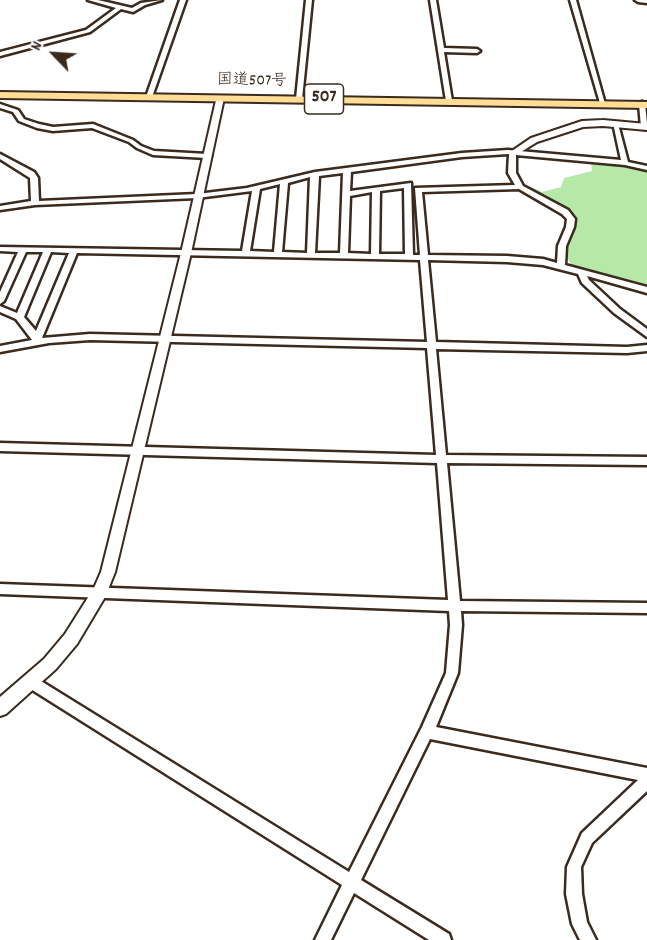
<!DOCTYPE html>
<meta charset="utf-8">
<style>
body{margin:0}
#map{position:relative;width:647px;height:940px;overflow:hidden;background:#fff;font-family:Dekko,sans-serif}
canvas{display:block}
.north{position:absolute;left:24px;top:24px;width:60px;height:60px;-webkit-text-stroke:4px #fff;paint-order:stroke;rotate:295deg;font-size:16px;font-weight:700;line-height:24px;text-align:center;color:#3b2a1e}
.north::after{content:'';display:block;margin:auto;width:21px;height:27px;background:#3b2a1e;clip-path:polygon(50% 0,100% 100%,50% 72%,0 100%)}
</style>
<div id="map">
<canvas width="647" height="940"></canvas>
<div class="north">N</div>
</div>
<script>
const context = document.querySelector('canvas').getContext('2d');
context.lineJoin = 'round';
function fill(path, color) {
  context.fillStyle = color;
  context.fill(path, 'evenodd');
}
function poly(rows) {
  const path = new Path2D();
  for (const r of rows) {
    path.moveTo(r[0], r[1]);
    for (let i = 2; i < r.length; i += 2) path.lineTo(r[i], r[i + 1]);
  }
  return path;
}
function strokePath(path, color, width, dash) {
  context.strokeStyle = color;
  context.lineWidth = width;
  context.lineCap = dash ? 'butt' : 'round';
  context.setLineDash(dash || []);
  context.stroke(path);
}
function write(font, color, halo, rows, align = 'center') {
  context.font = font + ' Dekko,"Klee One",sans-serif';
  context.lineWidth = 4.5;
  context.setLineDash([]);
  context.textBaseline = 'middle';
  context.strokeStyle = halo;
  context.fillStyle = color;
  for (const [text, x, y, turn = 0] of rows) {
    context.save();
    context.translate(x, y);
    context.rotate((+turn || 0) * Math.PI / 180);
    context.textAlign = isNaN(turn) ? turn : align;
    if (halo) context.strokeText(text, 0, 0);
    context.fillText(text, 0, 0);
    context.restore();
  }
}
fill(poly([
 [591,163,635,166,647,170,647,286,572,266,565,254,574,220,525,188,529,186,542,192,561,187,564,178,592,171]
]), '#b6e8a7');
const street = poly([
 [88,0,98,0,132,8,141,3,162,0,145,5,133,12,121,9,90,32,0,56,0,52,86,30,116,8,88,0],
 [180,0,186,0,152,97,147,98,146,97,180,0],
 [306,0,312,0,302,99,299,101,296,99,306,0],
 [430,0,436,0,444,48,477,49,480,51,477,53,444,52,452,101,449,103,446,101,430,0],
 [570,0,576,0,605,104,600,103,570,0],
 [635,0,647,0,647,3,638,2,635,0],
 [642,102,645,104,647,123,647,128,644,129,641,127,639,104,642,102],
 [0,104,18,110,24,119,39,124,53,127,93,124,133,140,141,146,154,151,207,154,211,156,207,158,153,155,137,148,129,142,92,128,53,131,37,128,19,121,13,112,0,108,0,104],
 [613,123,618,124,628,162,647,166,647,170,625,165,516,155,516,173,523,186,568,210,575,219,574,227,566,246,565,265,647,287,647,293,587,276,589,280,620,309,647,329,647,337,614,313,582,283,578,274,543,265,507,262,428,260,436,342,627,347,647,345,647,351,627,353,436,349,446,455,647,457,647,465,447,463,460,601,647,603,647,613,461,611,462,625,458,673,436,727,647,768,647,791,592,843,581,867,582,894,587,922,596,940,580,940,572,924,566,894,567,867,582,833,638,780,430,739,361,880,449,934,451,940,429,940,354,893,331,940,315,940,342,885,26,686,25,682,26,678,31,676,36,678,349,872,422,727,446,673,450,625,449,611,0,594,0,584,448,600,437,463,0,451,0,443,436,455,427,348,90,340,49,343,0,352,0,346,32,340,16,319,0,312,0,306,17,313,43,252,26,252,4,301,0,304,0,292,18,252,0,251,0,247,242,251,252,191,197,198,35,205,0,210,0,206,31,201,30,178,0,159,0,154,34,172,38,178,39,201,197,194,247,188,315,172,462,153,508,150,621,160,613,123],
 [508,154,509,154,508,173,515,185,415,188,420,255,413,255,411,183,350,191,351,172,462,157,508,154],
 [343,173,340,253,315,253,319,176,343,173],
 [310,177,307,253,282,252,288,183,310,177],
 [280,184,274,252,250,251,260,189,280,184],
 [404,188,405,254,379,254,380,191,404,188],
 [519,189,562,214,567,219,566,227,558,246,557,263,543,259,507,256,428,255,422,192,519,189],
 [372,192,371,254,348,253,350,196,372,192],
 [51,252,69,253,36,331,24,317,51,252],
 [77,253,420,260,427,342,90,334,42,338,77,253]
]);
const secondary = poly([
 [217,96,224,98,191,253,115,572,105,597,77,644,56,669,6,714,0,716,0,697,44,659,65,634,94,588,101,572,181,253,217,96],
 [603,120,647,124,647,130,603,126,583,127,537,142,516,155,509,153,531,138,582,121,603,120]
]);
const highway = poly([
 [0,92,647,102,647,108,0,98,0,92]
]);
strokePath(street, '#3b2a1e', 5);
strokePath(secondary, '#3b2a1e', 4);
strokePath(highway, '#3b2a1e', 4);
fill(street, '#fff');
fill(secondary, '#fff');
fill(highway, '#ffdd96');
write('16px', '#3b2a1e', '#fff', [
 ["国道507号",252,82,1]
]);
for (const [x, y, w] of [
 [324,99,39]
]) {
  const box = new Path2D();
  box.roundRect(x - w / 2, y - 15, w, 30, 4.5);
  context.fillStyle = '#fff';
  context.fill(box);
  strokePath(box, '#3b2a1e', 1.5);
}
write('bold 18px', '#3b2a1e', null, [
 ["507",324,99]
]);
</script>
